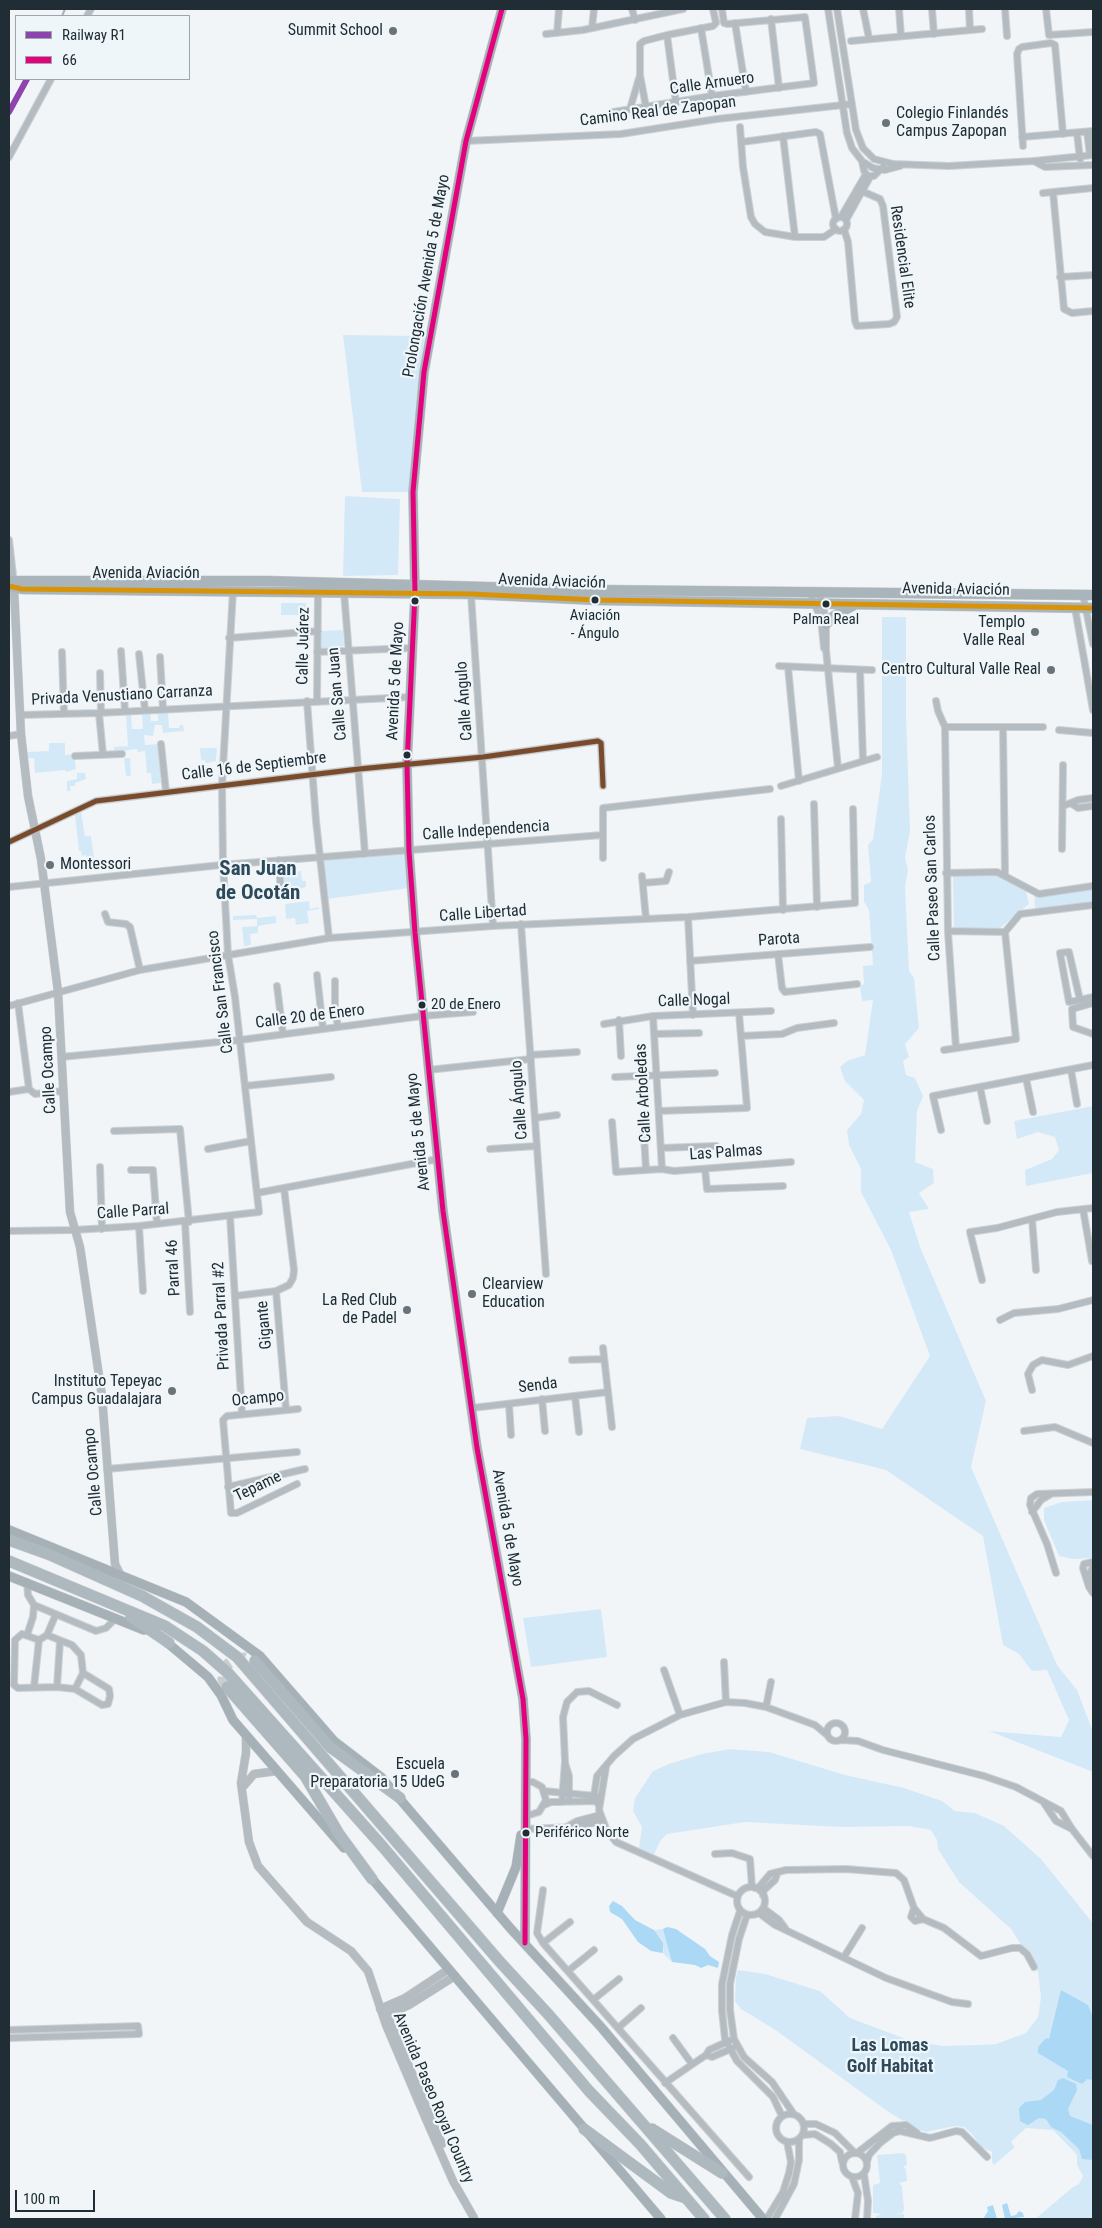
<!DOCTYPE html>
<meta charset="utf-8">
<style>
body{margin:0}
#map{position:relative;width:1102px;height:2228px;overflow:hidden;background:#f2f5f7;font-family:"Roboto Condensed",sans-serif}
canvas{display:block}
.frame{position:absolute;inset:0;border:10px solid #202d34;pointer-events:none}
.legend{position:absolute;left:15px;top:15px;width:175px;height:65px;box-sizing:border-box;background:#eff6fa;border:1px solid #9ca6ab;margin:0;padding:6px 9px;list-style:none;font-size:15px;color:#202d34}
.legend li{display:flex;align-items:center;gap:10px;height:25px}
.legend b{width:25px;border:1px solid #9ca6ab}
.scale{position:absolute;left:15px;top:2190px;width:80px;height:22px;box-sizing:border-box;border:2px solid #202d34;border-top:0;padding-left:6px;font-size:15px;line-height:18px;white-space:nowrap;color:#202d34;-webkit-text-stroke:4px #eff6fa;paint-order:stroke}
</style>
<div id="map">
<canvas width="1102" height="2228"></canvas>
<div class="frame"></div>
<ul class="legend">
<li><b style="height:6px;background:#8e44ad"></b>Railway R1</li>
<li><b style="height:6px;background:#e5007d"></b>66</li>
</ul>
<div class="scale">100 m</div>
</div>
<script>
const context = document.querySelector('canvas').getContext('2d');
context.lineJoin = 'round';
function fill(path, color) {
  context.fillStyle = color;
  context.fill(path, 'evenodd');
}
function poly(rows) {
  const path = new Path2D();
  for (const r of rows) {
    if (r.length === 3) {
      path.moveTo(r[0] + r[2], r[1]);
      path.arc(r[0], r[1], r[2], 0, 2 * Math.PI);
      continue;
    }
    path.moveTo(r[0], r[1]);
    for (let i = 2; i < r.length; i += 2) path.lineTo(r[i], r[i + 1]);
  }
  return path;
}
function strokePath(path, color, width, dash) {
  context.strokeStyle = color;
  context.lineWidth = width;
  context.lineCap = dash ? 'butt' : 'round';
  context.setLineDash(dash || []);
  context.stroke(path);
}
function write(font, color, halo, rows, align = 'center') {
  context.font = font + ' "Roboto Condensed",sans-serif';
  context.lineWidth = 4.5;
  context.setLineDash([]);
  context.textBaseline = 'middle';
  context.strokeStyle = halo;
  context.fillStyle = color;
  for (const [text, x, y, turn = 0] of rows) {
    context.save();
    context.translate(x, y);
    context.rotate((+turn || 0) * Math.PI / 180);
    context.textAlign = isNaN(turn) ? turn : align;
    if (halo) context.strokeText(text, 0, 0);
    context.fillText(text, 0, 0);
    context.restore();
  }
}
fill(poly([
 [343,335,425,336,411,492,362,492],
 [345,496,400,499,398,575,343,576],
 [281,603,306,603,305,615,281,615],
 [882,617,906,617,906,715,910,831,905,858,908,870,905,886,909,971,914,978,919,1028,905,1044,909,1057,903,1061,906,1075,915,1078,923,1096,917,1111,915,1162,933,1169,934,1183,919,1193,929,1209,909,1212,920,1247,986,1401,971,1467,1057,1665,1077,1690,1093,1732,1093,1772,989,1731,1061,1737,1069,1720,1047,1670,1032,1671,1019,1654,1003,1645,983,1536,886,1470,800,1449,807,1418,839,1416,882,1429,930,1356,891,1250,861,1192,861,1169,849,1145,847,1130,861,1114,864,1100,845,1081,840,1067,847,1061,865,1055,873,1000,862,1001,860,986,864,984,863,966,873,965,869,910,864,902,864,885,871,882,868,845,873,839,882,774],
 [343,630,344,646,321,648,321,631],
 [168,711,169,728,179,728,180,725,183,725,184,731,163,733,162,725,155,725,153,736,144,735,145,745,158,744,161,783,152,784,151,773,147,773,145,751,138,752,137,749,114,752,114,747,128,746,126,714,131,714,132,729,143,729,142,714,150,713,151,721,158,721,158,715,155,713],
 [49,743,65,743,65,755,74,754,76,769,66,772,65,770,35,773,34,758,27,758,26,752,49,751],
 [200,748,217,748,216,761,206,763,205,760,201,760],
 [124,758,130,758,131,776,126,776],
 [77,773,85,773,86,779,75,783,75,786,70,786,71,791,67,791,67,781,77,779],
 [81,812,85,836,91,836,94,858,87,859,86,855,82,856,81,851,79,851,75,815],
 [407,853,410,888,327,899,322,858],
 [301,871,302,881,306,881,306,887,296,890,296,887,290,888,290,893,284,894,282,873],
 [995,873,1026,891,1029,904,1000,928,954,928,953,876],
 [1093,887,1093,904,1035,909,1034,893],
 [309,901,310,909,319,907,319,909,307,911,309,923,296,925,295,918,286,919,285,904],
 [256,915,257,918,276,916,276,923,258,926,258,933,250,934,251,945,244,946,242,927,257,926,257,919,233,920,233,916],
 [1093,1106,1093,1173,1026,1186,1025,1170,1052,1159,1059,1150,1055,1137,1038,1132,1017,1139,1014,1121],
 [1093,1500,1093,1558,1073,1559,1059,1556,1044,1520,1044,1508,1062,1502],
 [601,1609,607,1657,531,1667,523,1618],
 [730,1749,769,1752,845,1775,904,1788,942,1801,955,1811,975,1813,1004,1826,1041,1859,1092,1922,1093,2219,1035,2219,1073,2187,1079,2184,1083,2176,1077,2165,1077,2155,1053,2130,1026,2128,1011,2142,1015,2147,994,2165,992,2162,992,2152,981,2147,972,2134,964,2127,955,2126,926,2132,919,2130,890,2113,774,2029,741,2009,735,2001,736,1977,738,1970,765,1974,820,1991,850,2018,906,2039,942,2046,979,2045,996,2044,1026,2033,1038,2017,1041,1997,1038,1972,1022,1946,1011,1929,959,1882,938,1849,937,1840,931,1830,909,1826,841,1827,745,1822,667,1834,660,1841,654,1855,639,1848,642,1827,633,1811,635,1798,653,1771,669,1764,702,1754],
 [663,1929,669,1944,672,1962,663,1953,664,1950,654,1930],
 [903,2153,906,2155,907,2165,903,2167,906,2169,907,2181,899,2183,902,2186,904,2210,902,2213,894,2213,904,2214,904,2219,875,2219,876,2216,882,2214,873,2213,873,2185,880,2183,877,2155]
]), '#d4e9f8');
fill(poly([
 [613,1901,622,1906,635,1920,654,1930,663,1943,663,1953,651,1951,638,1942,622,1919,610,1912,609,1906],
 [667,1927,676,1929,705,1949,710,1956,719,1962,718,1968,708,1965,701,1968,695,1965,672,1962,663,1929],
 [1061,1990,1088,2005,1093,2017,1093,2080,1087,2079,1082,2084,1067,2077,1068,2071,1038,2053,1038,2047,1046,2038,1049,2039],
 [1063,2078,1076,2084,1077,2090,1068,2109,1070,2116,1093,2125,1093,2160,1082,2159,1079,2149,1061,2132,1051,2127,1046,2119,1039,2118,1028,2125,1020,2121,1019,2108,1025,2102,1041,2100,1054,2090,1058,2080],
 [1007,2203,1011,2216,1016,2215,1019,2211,1023,2213,1024,2217,1005,2219,1002,2205],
 [993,2205,997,2219,983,2219,988,2211,987,2207]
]), '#aad8f5');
strokePath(poly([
 [227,1687,223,1679,224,1670,228,1664,235,1659,245,1658,255,1661]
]), '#c8cdd0', 11, [11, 5.5]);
const minor = poly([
 [632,9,635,20],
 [828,9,847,133,852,148,862,161,873,168,885,170,900,166],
 [837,9,856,130,863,148,874,159,893,164,949,166,1034,161,1093,155],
 [863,9,869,38],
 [899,9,901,36],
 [932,9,934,34],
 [969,9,970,30],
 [1005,9,1007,36],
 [1046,9,1049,35,1093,32],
 [87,16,91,9],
 [771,19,779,88],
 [735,23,746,92],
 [592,28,594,9],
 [701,28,712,96],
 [557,33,559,9],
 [546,34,583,30,683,9],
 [667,35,676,103],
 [851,41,982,29],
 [646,107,640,75,640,44,644,41,667,35,713,26,716,23,713,9],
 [630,109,639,78],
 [613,112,712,96,814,83,805,17,727,24,724,23,722,9],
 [740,127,743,167,751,217,755,224,765,232,795,237,824,237,836,229],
 [1092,131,1093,143],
 [1087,132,1090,155],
 [1077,133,1080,159],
 [783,136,795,237],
 [1022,137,1093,131],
 [466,141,621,134,717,119,852,104],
 [742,142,816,132,820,134,836,219],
 [1023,146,1017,54,1019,49,1022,47,1051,43,1055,45,1063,134],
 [9,157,51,79],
 [862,161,864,171,868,176,874,176,883,167],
 [1034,161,1045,167,1093,165],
 [1053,192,1064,309,1072,313,1093,311],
 [1043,193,1093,188],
 [841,217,866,174],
 [840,224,7],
 [846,220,870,177],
 [844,229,848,242,855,321,857,326,889,324,894,322,897,317,883,206,880,199,857,189],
 [1060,277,1093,275],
 [9,540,14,584],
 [344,592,365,854],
 [810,593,821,619,824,648],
 [818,593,823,603,826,624,826,650,838,768],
 [471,594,493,926],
 [1083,595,1093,644],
 [1075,608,1093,710],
 [229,638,318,631],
 [121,651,125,711],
 [62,652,64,714],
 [317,652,412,648],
 [139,654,145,710],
 [160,657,163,709],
 [779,666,872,670],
 [788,667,799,781],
 [860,670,863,760],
 [100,673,101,713],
 [307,701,316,821,329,938],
 [317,701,318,591],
 [936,701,938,711,945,727,948,932,956,1048],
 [99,713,103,755],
 [20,715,99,713,410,697],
 [945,727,1043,727],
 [1003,728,1005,874],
 [1059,730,1093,733],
 [9,736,21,734],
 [161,744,166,792],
 [75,756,122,754],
 [781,786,877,757],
 [814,804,817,907],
 [1072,804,1078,808,1093,806],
 [1063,806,1078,800,1093,798],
 [781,819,783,910],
 [9,842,96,801,359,769,483,757,598,741,601,743,603,786],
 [1062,849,1063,765],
 [603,858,603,808,770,789],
 [279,860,281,896],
 [946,873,997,872,1039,894,1093,886],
 [642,878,642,876,646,919],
 [643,883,666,881,669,872],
 [9,887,221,865,602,835],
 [105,914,108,922,126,924,130,927,140,970],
 [688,917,693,1015],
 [521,924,546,1274],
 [948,931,1005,932],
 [778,954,782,988,785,992,857,984],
 [690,961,870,947],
 [317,975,323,1029],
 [335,981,335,1010,338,1027],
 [277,986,283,1034],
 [1080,1000,1069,952,1060,953,1069,1002,1080,1000,1093,997],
 [18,1003,29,1089],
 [1093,1003,1072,1009,1073,1027,1093,1034],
 [9,1006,140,970,329,938,493,926,688,917,855,903,853,809],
 [653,1016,662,1169],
 [619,1020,621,1056],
 [604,1024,653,1016,771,1011],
 [654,1034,699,1033],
 [741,1036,782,1034,797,1028,834,1023],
 [944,1050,1016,1039,1005,932,1020,914,1093,905],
 [530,1055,577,1052],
 [61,1057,240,1040,422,1016,473,1012],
 [428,1070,531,1059],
 [1071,1070,1077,1104],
 [615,1077,715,1073],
 [1026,1078,1033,1112],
 [245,1086,331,1077],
 [980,1087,987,1121],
 [9,1092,29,1089,35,1094,63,1091],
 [659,1111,747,1108,739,1013],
 [535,1118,557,1115],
 [643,1119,646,1170],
 [612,1122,616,1172,662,1169,674,1171,791,1162],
 [941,1130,933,1096,1093,1065],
 [114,1131,180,1129,189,1222],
 [661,1148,716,1146],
 [208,1149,251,1141],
 [490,1149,537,1146],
 [100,1167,102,1229],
 [705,1169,707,1189,783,1186],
 [131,1170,153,1170,157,1224],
 [257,1193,438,1159],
 [1083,1209,1092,1261],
 [230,1216,242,1414],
 [1032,1219,1036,1270],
 [185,1222,190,1312],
 [139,1226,143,1291],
 [9,1231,74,1230,139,1226,259,1212,235,997,228,955,223,864,222,785,233,590],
 [982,1280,970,1232,997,1228,1057,1212,1093,1208],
 [276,1291,286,1410],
 [235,1296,276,1291,289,1285,293,1278,294,1270,284,1188],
 [1000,1320,1014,1313,1058,1309,1093,1300],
 [603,1348,612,1427],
 [572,1360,604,1359],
 [1032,1390,1028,1374,1033,1365,1042,1360,1068,1365,1093,1356],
 [575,1396,579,1432],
 [542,1399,545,1431],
 [509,1404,511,1435],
 [472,1408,608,1392],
 [1024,1431,1055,1427,1093,1443],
 [107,1469,297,1452],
 [297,1484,237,1513,231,1513,223,1420,227,1416,298,1409],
 [228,1487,305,1469],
 [1032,1512,1041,1500,1051,1494],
 [1093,1567,1089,1575,1089,1587,1093,1593],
 [1056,1573,1047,1544,1030,1505,1031,1498,1037,1494,1093,1492],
 [27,1583,28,1595,34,1605,96,1631,106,1628,116,1618],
 [1089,1587,1083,1568,1084,1564,1093,1562],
 [22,1634,39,1640,47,1635,72,1645,81,1655,83,1673,109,1689,110,1696,108,1704,102,1705,75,1689,57,1687,18,1688,14,1685,15,1640,22,1634],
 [27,1635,33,1617,34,1605],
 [47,1635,56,1614],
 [724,1662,726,1702],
 [664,1670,680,1715],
 [34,1687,39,1640],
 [57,1687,60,1641],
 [75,1689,83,1673],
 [766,1707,771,1682],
 [836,1732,9],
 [841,1740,858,1741,883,1750,984,1776,1016,1787,1061,1811,1072,1829,1093,1856],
 [565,1763,569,1776,569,1797],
 [606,1767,599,1810,607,1831,616,1842,737,1896],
 [526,1782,533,1782,542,1787,546,1800,539,1812,526,1816],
 [544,1791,596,1796],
 [562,1802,565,1761,563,1717,567,1702,577,1692,589,1691,617,1705],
 [1044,1803,1056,1821,1072,1829],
 [544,1805,551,1802,597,1801],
 [599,1806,594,1796,597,1776,614,1756,633,1739,680,1715,726,1702,745,1703,766,1707,815,1725,827,1735],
 [568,1826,577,1821,600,1815],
 [526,1829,575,1827,602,1821],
 [715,1854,732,1853,750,1859,752,1887],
 [751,1901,14],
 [755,1888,759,1887,770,1874,786,1870,846,1869,896,1873,904,1880,914,1908,923,1919,944,1928,981,1956,1012,1948,1020,1948,1027,1954,1034,1967],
 [543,1890,537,1933,543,1943,749,2177],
 [763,1895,764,1890,775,1880,777,1874],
 [763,1908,779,1920,785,1928],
 [914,1908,911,1917,915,1921,923,1919],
 [740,1911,732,1935,722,1984,722,2011,725,2039,737,2061,773,2097,782,2116],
 [759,1913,775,1925,886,1978,952,2002,968,2004],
 [747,1915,739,1939,730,1984,730,2010,734,2039,744,2057,772,2082,793,2113],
 [543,1943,570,1922],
 [844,1957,862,1928],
 [568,1971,594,1950],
 [593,2000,619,1979],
 [618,2028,641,2008],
 [9,2030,138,2026,139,2034,9,2038],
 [673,2038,692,2064],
 [706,2055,712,2057,733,2048],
 [665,2083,706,2055,709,2050,731,2040],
 [790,2128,14],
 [804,2124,816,2124,835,2133,855,2153],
 [803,2135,815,2134,831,2144,840,2152,842,2162],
 [855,2165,12],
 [857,2153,892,2126,906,2125,917,2133],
 [867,2162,869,2155,880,2143,893,2133,900,2131,930,2138,956,2131,962,2132,987,2157],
 [864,2174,868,2201,867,2219],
 [852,2177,858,2193,855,2219],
 [769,2215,783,2192,789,2173,791,2162,787,2142],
 [775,2219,794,2184,799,2160,799,2139]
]);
const tertiary = poly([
 [14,588,21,734,28,796,41,859,58,992,70,1212,80,1247,102,1396,115,1564,120,1574],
 [246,1736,246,1753,241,1783,249,1842,258,1866,307,1922,351,1951,368,1971,386,2025,425,2117,453,2181,474,2218],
 [242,1788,254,1774,277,1771],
 [380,2009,405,1998,449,1969],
 [386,2012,442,2144],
 [385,2016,409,2005,455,1976]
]);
const secondary = poly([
 [502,9,466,141,424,372,413,492,415,593,407,765,409,851,415,933,443,1211,477,1448,523,1699,526,1739,525,1943],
 [9,1530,186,1602,260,1656,334,1741,381,1777,511,1929,601,2027,763,2219],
 [9,1576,144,1630],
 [164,1640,208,1677,221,1695,233,1720,344,1848],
 [368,1874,661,2219],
 [497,1913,516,1867,521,1835]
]);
const primary = poly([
 [9,581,266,581,596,590,1093,595],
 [9,586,22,589,471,594,597,600,1093,608],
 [826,624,834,616,854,605]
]);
const motorway = poly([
 [9,1540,48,1554,142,1596,197,1627,237,1657,500,1962,548,2014,725,2219],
 [9,1561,165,1626,203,1651,228,1673,383,1847,589,2091,640,2144,704,2219],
 [131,1617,169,1643],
 [255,1661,330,1747,400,1798],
 [227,1687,305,1776,339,1834,372,1879],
 [584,2129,671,2193,686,2198],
 [652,2129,722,2173]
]);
strokePath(minor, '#cdd1d3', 8);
strokePath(tertiary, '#cdd1d3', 9);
strokePath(secondary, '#cdd1d3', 10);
strokePath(primary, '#cdd1d3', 11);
strokePath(motorway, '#cdd1d3', 12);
strokePath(minor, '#b4bcc1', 6);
strokePath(tertiary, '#b4bcc1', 8);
strokePath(secondary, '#a6b1b7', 9);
strokePath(primary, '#aab4bb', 10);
strokePath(motorway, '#aeb9bf', 11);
strokePath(poly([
 [62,16,65,9]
]), '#abb1b5', 2, [10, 5]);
strokePath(poly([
 [502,9,466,141,424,372,413,492,415,593,407,765,409,851,415,933,443,1211,477,1448,523,1699,526,1739,525,1943]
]), '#e5007d', 5);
strokePath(poly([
 [9,586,22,589,471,594,597,600,1093,608]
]), '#d79408', 5);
strokePath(poly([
 [9,842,96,801,359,769,483,757,598,741,601,743,603,786]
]), '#7a4b2a', 5);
strokePath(poly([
 [9,112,27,79]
]), '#8e44ad', 6);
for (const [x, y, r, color] of [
 [393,31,5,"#6a7378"],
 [886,123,5,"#6a7378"],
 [595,600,4.5,"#202d34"],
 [415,601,4.5,"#202d34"],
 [826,604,4.5,"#202d34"],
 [1035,632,5,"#6a7378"],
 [1051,670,5,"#6a7378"],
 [407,755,4.5,"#202d34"],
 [50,865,5,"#6a7378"],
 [422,1005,4.5,"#202d34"],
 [472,1294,5,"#6a7378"],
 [407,1310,5,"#6a7378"],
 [172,1391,5,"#6a7378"],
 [455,1774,5,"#6a7378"],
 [526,1833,4.5,"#202d34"]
]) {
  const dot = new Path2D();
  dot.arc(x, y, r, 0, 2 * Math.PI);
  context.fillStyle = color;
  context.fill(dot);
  strokePath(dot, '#eff6fa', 2);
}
write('15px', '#202d34', '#eff6fa', [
 ["Aviación",595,616],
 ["- Ángulo",595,634],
 ["Palma Real",826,620],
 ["20 de Enero",431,1005,"left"],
 ["Periférico Norte",535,1833,"left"]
]);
write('16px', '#202d34', '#eff6fa', [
 ["Summit School",383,31],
 ["Colegio Finlandés",896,114,"left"],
 ["Campus Zapopan",896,132,"left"],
 ["Templo",1025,623],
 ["Valle Real",1025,641],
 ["Centro Cultural Valle Real",1041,670],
 ["Montessori",60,865,"left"],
 ["Clearview",482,1285,"left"],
 ["Education",482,1303,"left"],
 ["La Red Club",397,1301],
 ["de Padel",397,1319],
 ["Instituto Tepeyac",162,1382],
 ["Campus Guadalajara",162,1400],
 ["Escuela",445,1765],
 ["Preparatoria 15 UdeG",445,1783]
], 'right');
write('16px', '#202d34', '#eff6fa', [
 ["Calle Arnuero",712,84,-8],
 ["Camino Real de Zapopan",658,112,-7],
 ["Residencial Elite",902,257,82],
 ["Prolongación Avenida 5 de Mayo",427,276,-80],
 ["Avenida Aviación",146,574],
 ["Avenida Aviación",552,582,2],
 ["Avenida Aviación",956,590,1],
 ["Calle Juárez",304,646,-89],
 ["Avenida 5 de Mayo",396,681,-87],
 ["Calle San Juan",338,694,-95],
 ["Privada Venustiano Carranza",122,696,-3],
 ["Calle Ángulo",465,701,-94],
 ["Calle 16 de Septiembre",254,767,-7],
 ["Calle Independencia",486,831,-4],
 ["Calle Paseo San Carlos",933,888,-92],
 ["Calle Libertad",483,914,-4],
 ["Parota",779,940,-4],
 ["Calle San Francisco",221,992,-97],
 ["Calle Nogal",694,1001,-2],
 ["Calle 20 de Enero",310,1017,-7],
 ["Calle Ocampo",49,1070,-93],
 ["Calle Arboledas",644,1093,-93],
 ["Calle Ángulo",520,1100,-94],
 ["Avenida 5 de Mayo",419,1132,-96],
 ["Las Palmas",726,1153,-4],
 ["Calle Parral",133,1212,-4],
 ["Parral 46",174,1268,-93],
 ["Privada Parral #2",222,1316,-93],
 ["Gigante",265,1325,-95],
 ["Senda",538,1386,-7],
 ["Ocampo",258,1399,-6],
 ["Calle Ocampo",94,1472,-95],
 ["Tepame",258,1487,-26],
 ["Avenida 5 de Mayo",507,1528,80],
 ["Avenida Paseo Royal Country",433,2098,67]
]);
write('bold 18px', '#2d495a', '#eff6fa', [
 ["Las Lomas",890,2046],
 ["Golf Habitat",890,2067]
]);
write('bold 21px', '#2d495a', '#eff6fa', [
 ["San Juan",258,870],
 ["de Ocotán",258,894]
]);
</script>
